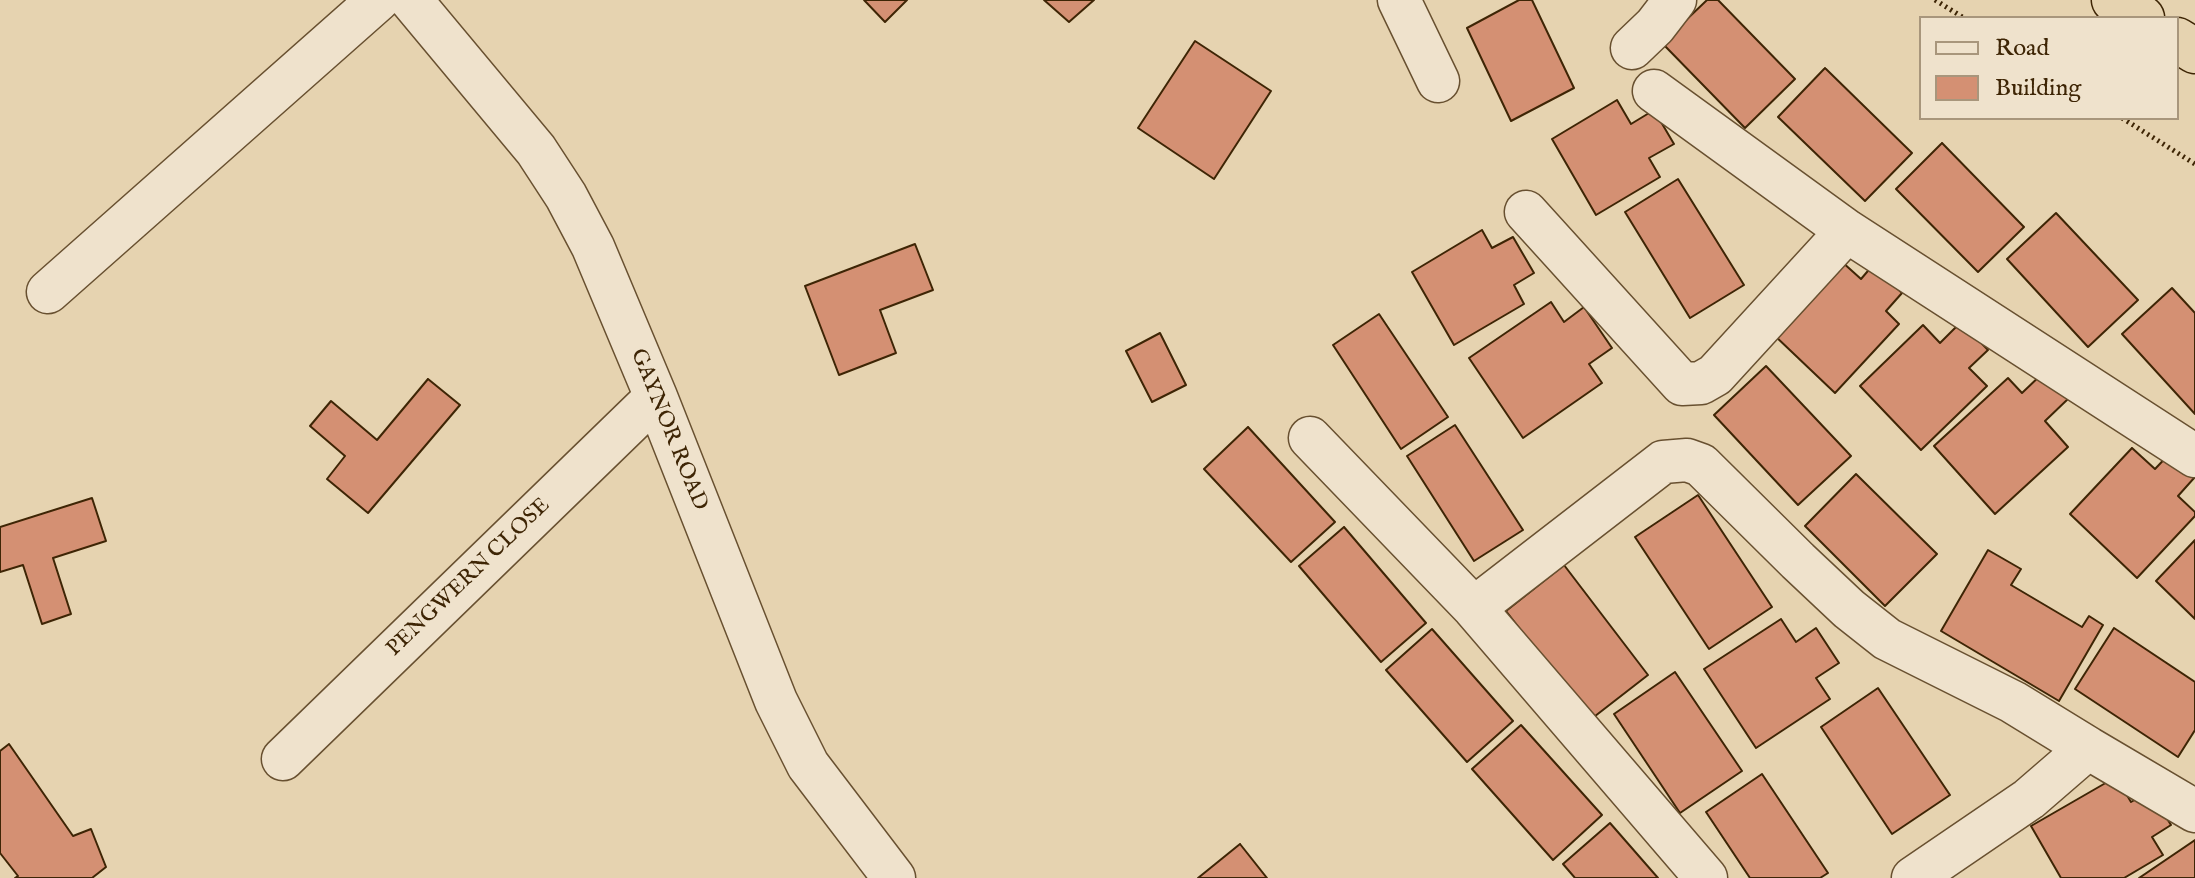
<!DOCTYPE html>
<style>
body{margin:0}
#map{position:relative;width:2195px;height:878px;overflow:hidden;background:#e6d3b0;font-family:"IM FELL English",serif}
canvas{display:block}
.legend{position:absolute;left:1919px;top:16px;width:260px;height:104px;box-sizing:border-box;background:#efe2cc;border:2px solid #a8967c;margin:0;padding:10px 14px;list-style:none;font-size:24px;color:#3e2505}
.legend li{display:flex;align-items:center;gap:16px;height:40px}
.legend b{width:40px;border:2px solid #a8967c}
</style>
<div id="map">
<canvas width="2195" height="878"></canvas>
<ul class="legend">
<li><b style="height:10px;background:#efe2cc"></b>Road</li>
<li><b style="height:22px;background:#d49073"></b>Building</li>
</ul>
</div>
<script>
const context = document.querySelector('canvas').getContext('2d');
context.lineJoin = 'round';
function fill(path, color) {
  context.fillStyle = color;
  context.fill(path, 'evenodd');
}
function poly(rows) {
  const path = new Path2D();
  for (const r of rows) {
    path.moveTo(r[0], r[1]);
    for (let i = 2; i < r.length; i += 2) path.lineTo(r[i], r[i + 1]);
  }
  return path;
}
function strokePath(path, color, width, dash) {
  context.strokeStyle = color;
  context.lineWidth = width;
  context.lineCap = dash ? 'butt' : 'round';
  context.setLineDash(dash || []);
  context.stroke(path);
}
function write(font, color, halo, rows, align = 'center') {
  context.font = font + ' "IM FELL English",serif';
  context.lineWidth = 7;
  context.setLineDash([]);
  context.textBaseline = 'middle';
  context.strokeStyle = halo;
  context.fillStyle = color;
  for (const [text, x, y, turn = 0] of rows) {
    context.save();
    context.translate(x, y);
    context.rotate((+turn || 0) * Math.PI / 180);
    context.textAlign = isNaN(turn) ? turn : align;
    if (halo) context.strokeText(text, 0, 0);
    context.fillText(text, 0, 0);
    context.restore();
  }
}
const building = poly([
 [864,0,907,0,885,22,864,0],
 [1044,0,1094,0,1069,22,1044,0],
 [1519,0,1532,0,1574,88,1511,121,1467,28,1519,0],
 [1707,0,1718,0,1795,79,1745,128,1662,43,1707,0],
 [1195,41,1271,91,1214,179,1138,128,1195,41],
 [1825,68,1912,153,1865,201,1778,117,1825,68],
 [1617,100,1631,124,1654,110,1674,144,1649,158,1660,177,1596,215,1552,139,1617,100],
 [1942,143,2024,227,1978,272,1896,189,1942,143],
 [1678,179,1744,285,1690,318,1625,212,1678,179],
 [2056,213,2138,300,2088,347,2007,259,2056,213],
 [1482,230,1492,248,1513,237,1534,273,1514,285,1524,304,1454,345,1412,272,1482,230],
 [915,244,933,290,880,310,896,353,839,375,805,286,915,244],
 [1841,261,1861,279,1873,265,1902,293,1886,311,1899,324,1835,393,1773,334,1841,261],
 [2172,288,2195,313,2195,414,2122,334,2172,288],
 [1551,302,1564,322,1584,307,1612,348,1589,364,1602,383,1523,438,1469,358,1551,302],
 [1379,314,1448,417,1401,449,1333,345,1379,314],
 [1961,322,1988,350,1969,368,1987,386,1921,450,1860,386,1923,325,1940,343,1961,322],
 [1160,333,1186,385,1152,402,1126,351,1160,333],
 [1766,366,1851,456,1798,505,1714,415,1766,366],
 [2045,371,2069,398,2045,421,2068,447,1995,514,1934,446,2008,378,2022,393,2045,371],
 [428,379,460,405,368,513,327,479,345,456,310,426,331,401,377,440,428,379],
 [1455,425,1523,530,1474,561,1407,456,1455,425],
 [1248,427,1335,522,1291,562,1204,469,1248,427],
 [2132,448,2155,469,2173,450,2195,470,2195,477,2178,496,2195,512,2195,516,2137,578,2070,514,2132,448],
 [1856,474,1937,554,1885,606,1805,526,1856,474],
 [1698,495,1772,607,1709,649,1635,537,1698,495],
 [92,498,106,541,53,558,71,614,42,624,23,565,0,572,0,527,92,498],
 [1344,527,1426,623,1381,662,1299,566,1344,527],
 [2195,540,2195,619,2156,581,2195,540],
 [1988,550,2021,569,2011,585,2082,627,2089,616,2103,625,2059,701,1941,631,1988,550],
 [1564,565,1648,675,1590,720,1506,611,1564,565],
 [1781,619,1796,642,1816,628,1839,663,1816,678,1830,699,1756,748,1704,669,1781,619],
 [2114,628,2195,682,2195,730,2178,757,2075,689,2114,628],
 [1432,629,1513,721,1467,762,1386,670,1432,629],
 [1675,672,1742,771,1680,813,1614,714,1675,672],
 [1878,688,1950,795,1892,834,1821,727,1878,688],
 [1521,725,1602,815,1553,860,1472,769,1521,725],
 [9,744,73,836,91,829,106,867,92,878,15,878,18,876,0,853,0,751,9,744],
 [1762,774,1828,873,1820,878,1750,878,1706,812,1762,774],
 [2116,777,2131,802,2150,791,2171,825,2152,837,2163,855,2124,878,2061,878,2031,826,2116,777],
 [1610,823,1658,878,1575,878,1563,864,1610,823],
 [2195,840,2195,878,2139,878,2195,840],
 [1240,844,1267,878,1198,878,1240,844]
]);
fill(building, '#d49073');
strokePath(building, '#3e2505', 2);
const minor = poly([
 [411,0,536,150,566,196,593,247,656,397,776,701,808,765,894,878],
 [1399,0,1438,81],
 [1632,48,1655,26,1675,0],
 [1654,91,1847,231,2195,456],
 [1526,212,1682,384,1701,383,1715,375,1847,231],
 [48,292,378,0],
 [1310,438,1474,608,1706,878],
 [1474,608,1663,462,1687,460,1701,465,1798,561,1849,609,1887,639,2013,702,2088,748],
 [283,759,656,397],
 [1913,878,2029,799,2088,748,2195,811]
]);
const highway = poly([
 [2114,0,2142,18],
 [2177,40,2195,51]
]);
strokePath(minor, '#685030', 45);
strokePath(highway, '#3e2505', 47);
strokePath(poly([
 [1935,0,1964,18],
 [2122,118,2195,164]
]), '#3e2505', 5, [2, 4]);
strokePath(minor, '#efe2cc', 42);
strokePath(highway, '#e6d3b0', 44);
write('22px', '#3e2505', '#efe2cc', [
 ["GAYNOR ROAD",668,430,68],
 ["PENGWERN CLOSE",469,578,-44]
]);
</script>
